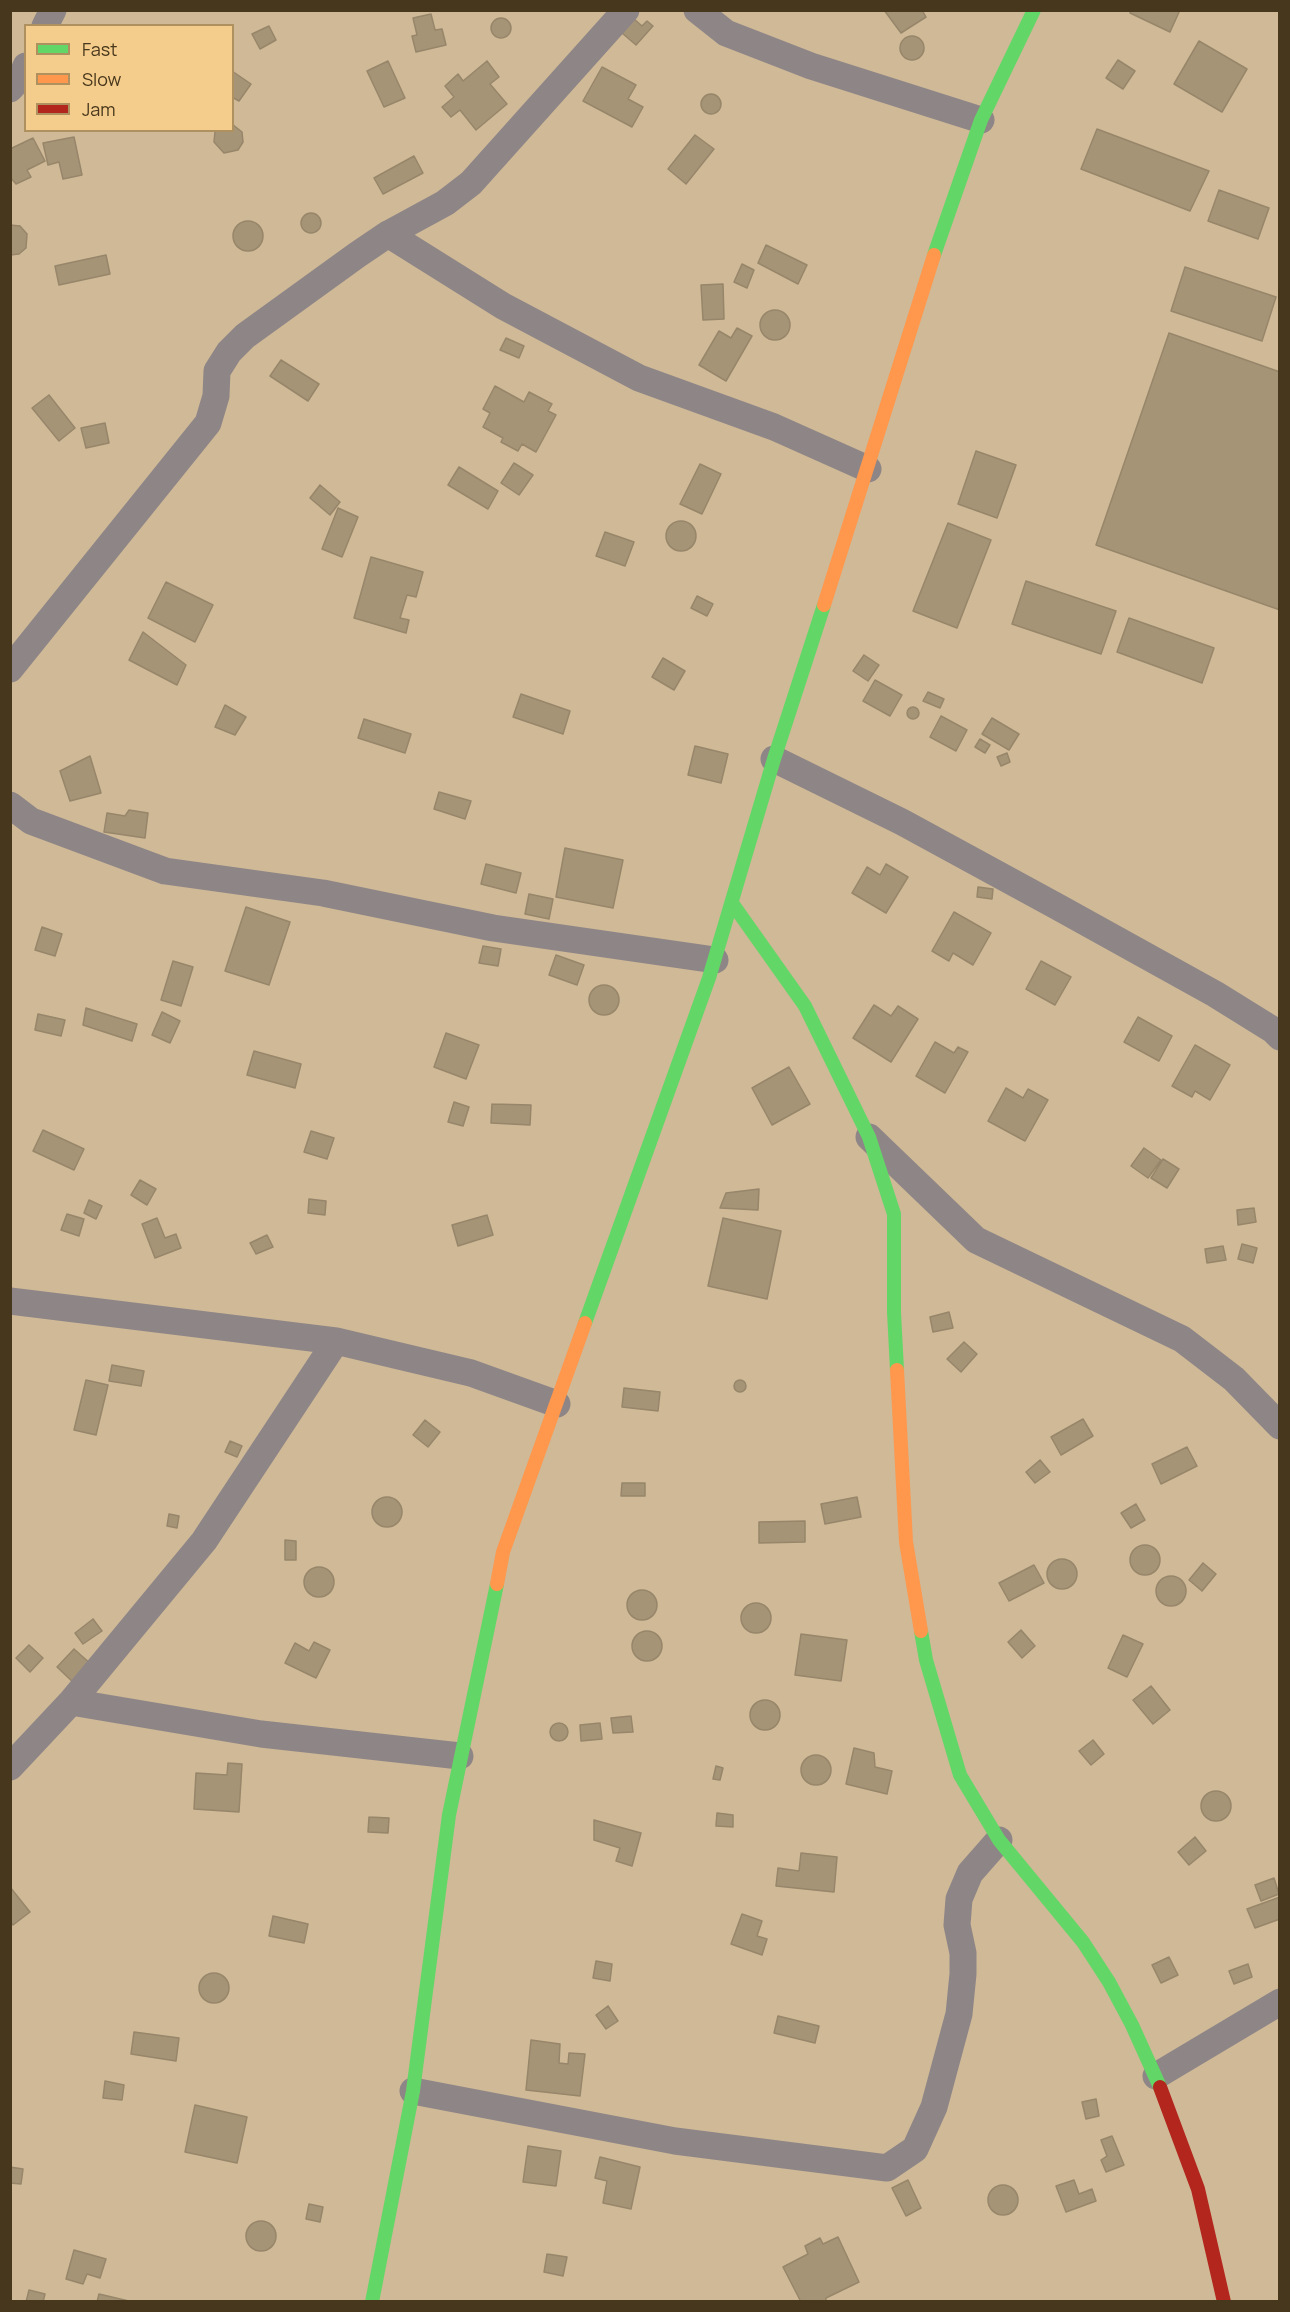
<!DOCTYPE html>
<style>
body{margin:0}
#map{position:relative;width:1290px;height:2312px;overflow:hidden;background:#cfb996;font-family:Manrope,sans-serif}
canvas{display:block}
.frame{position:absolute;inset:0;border:12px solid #47371c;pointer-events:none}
.legend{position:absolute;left:24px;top:24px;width:210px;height:108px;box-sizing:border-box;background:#f4cc8b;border:2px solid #af905f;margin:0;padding:8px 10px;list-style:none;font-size:18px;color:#47371c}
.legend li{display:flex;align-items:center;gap:12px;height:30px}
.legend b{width:30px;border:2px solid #af905f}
</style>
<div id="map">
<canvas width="1290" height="2312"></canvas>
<div class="frame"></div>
<ul class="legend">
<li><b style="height:8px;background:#63d668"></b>Fast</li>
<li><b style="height:8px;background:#ff974d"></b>Slow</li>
<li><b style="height:8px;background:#b3261e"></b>Jam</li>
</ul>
</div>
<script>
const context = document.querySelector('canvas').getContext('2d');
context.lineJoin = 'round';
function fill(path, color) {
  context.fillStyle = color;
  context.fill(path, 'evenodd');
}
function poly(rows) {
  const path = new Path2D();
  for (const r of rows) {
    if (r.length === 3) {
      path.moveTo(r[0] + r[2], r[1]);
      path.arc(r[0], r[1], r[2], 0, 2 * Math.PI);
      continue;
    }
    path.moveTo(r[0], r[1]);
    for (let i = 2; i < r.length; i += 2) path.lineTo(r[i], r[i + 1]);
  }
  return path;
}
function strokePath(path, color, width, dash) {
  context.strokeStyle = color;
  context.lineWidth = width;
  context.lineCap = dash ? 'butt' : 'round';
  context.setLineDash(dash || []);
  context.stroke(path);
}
const building = poly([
 [884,10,922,10,926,17,901,33,884,10],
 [1131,10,1180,10,1170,32,1130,13,1131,10],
 [431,14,435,30,442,29,446,45,416,52,412,36,417,35,413,18,431,14],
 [501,28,10],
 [634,19,642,26,647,21,653,26,636,45,622,33,634,19],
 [269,26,276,40,260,49,252,34,269,26],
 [912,48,12],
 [1199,41,1247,69,1222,112,1174,84,1199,41],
 [1118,60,1135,71,1123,89,1106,78,1118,60],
 [388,61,405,98,384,107,367,71,388,61],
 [487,61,499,77,490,84,507,104,476,130,460,110,451,117,442,107,454,97,445,86,458,74,463,81,487,61],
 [602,67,636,85,628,99,643,107,632,127,583,101,602,67],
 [232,71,251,84,239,101,232,97,232,71],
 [711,104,10],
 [232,124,242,132,243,142,238,150,224,153,214,142,215,132,216,130,232,130,232,124],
 [1097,129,1209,171,1190,211,1081,169,1097,129],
 [695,135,714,149,686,184,668,169,695,135],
 [74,137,82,175,63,179,59,162,48,165,43,143,74,137],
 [33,138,45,161,27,170,31,177,16,184,10,177,10,149,33,138],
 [414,156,423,173,383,194,374,178,414,156],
 [1219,190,1269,208,1258,239,1208,221,1219,190],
 [311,223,10],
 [248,236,15],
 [10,225,20,226,27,234,26,248,19,254,10,255,10,225],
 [766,245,807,265,798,284,758,263,766,245],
 [106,255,110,274,59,285,55,266,106,255],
 [742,264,754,270,747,288,734,282,742,264],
 [1185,267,1276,297,1262,341,1171,311,1185,267],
 [723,284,724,319,703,320,701,285,723,284],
 [775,325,15],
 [737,328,752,336,726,381,699,365,719,331,731,338,737,328],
 [1169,333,1280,372,1280,610,1096,545,1169,333],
 [506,338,524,346,519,358,500,350,506,338],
 [281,360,319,384,308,401,270,376,281,360],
 [495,386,524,402,529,392,552,404,548,411,556,415,536,452,522,444,518,451,501,442,503,438,483,427,490,413,483,409,495,386],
 [49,395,75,428,59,441,32,408,49,395],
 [105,423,109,443,86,448,81,428,105,423],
 [976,451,1016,465,997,518,958,504,976,451],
 [514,463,533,475,519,495,501,483,514,463],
 [700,464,721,474,702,514,680,504,700,464],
 [459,467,498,491,488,509,448,485,459,467],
 [320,485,340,502,330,515,310,498,320,485],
 [338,508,358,517,342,557,322,549,338,508],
 [681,536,15],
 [948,523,991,540,957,628,913,611,948,523],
 [605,532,634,542,625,566,596,556,605,532],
 [371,557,423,572,416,597,407,595,400,618,409,620,406,633,354,618,371,557],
 [1026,581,1116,611,1101,654,1012,624,1026,581],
 [166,582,213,605,195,642,148,618,166,582],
 [697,596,713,604,707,616,691,608,697,596],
 [1129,618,1214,648,1202,683,1117,652,1129,618],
 [143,632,186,665,177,685,129,660,143,632],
 [864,655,879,665,868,681,853,671,864,655],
 [663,658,685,671,674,690,652,677,663,658],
 [875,680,902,695,890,716,863,701,875,680],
 [928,692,944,699,940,708,923,701,928,692],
 [521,694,570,711,563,734,513,717,521,694],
 [225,705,246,717,235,735,215,727,225,705],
 [913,713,6],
 [941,716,967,730,956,751,930,737,941,716],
 [992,718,1019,734,1009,750,982,734,992,718],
 [364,719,411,734,405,753,358,738,364,719],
 [980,739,990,745,985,753,975,747,980,739],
 [695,746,728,754,721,783,688,775,695,746],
 [1007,753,1010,762,1001,766,997,757,1007,753],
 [90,756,101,793,70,801,60,771,90,756],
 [439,792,471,801,465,819,434,809,439,792],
 [129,810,148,813,145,838,104,832,107,813,125,816,129,810],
 [565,848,623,860,613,908,556,897,565,848],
 [486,864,521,873,516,893,481,884,486,864],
 [886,864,908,877,886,913,852,893,867,867,880,875,886,864],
 [978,887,993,889,992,899,977,897,978,887],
 [529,894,553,899,549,919,525,914,529,894],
 [246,907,290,922,269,985,225,971,246,907],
 [954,912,991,933,973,965,953,953,949,961,932,951,954,912],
 [42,927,62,934,55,956,35,950,42,927],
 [483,946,501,949,498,966,479,963,483,946],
 [556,955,584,965,577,985,549,975,556,955],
 [173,961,193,967,181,1006,161,1000,173,961],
 [1041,961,1071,977,1055,1005,1026,989,1041,961],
 [604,1000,15],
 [874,1005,891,1016,898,1006,918,1019,891,1062,853,1038,874,1005],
 [86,1008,137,1024,132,1041,83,1025,86,1008],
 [162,1012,180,1021,170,1043,152,1035,162,1012],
 [38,1014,65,1020,61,1036,35,1030,38,1014],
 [1138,1017,1172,1036,1159,1061,1124,1042,1138,1017],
 [446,1033,479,1045,466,1079,434,1067,446,1033],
 [935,1042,954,1053,958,1047,968,1052,945,1093,916,1076,935,1042],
 [1195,1045,1230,1065,1210,1100,1195,1091,1192,1097,1172,1086,1195,1045],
 [254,1051,301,1064,295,1088,247,1075,254,1051],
 [789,1067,810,1104,772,1125,752,1088,789,1067],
 [1006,1088,1023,1098,1028,1089,1048,1100,1025,1141,988,1121,1006,1088],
 [454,1102,469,1107,463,1126,448,1122,454,1102],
 [492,1104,531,1105,530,1125,491,1123,492,1104],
 [43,1130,84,1149,74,1170,33,1151,43,1130],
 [311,1131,334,1138,327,1159,304,1152,311,1131],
 [1144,1148,1161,1160,1148,1178,1131,1166,1144,1148],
 [1163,1159,1179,1169,1167,1188,1151,1178,1163,1159],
 [140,1180,156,1189,147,1205,131,1195,140,1180],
 [759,1189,758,1210,720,1208,726,1193,759,1189],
 [309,1199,326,1201,325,1215,308,1213,309,1199],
 [89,1200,102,1206,96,1219,84,1213,89,1200],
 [1254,1208,1256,1222,1238,1225,1237,1210,1254,1208],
 [67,1214,84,1219,79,1236,61,1230,67,1214],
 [487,1215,493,1235,458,1246,452,1225,487,1215],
 [157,1218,165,1238,176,1234,181,1248,155,1258,142,1224,157,1218],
 [723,1218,781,1231,767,1299,708,1286,723,1218],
 [267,1235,273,1247,256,1254,250,1243,267,1235],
 [1242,1244,1257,1248,1253,1263,1238,1259,1242,1244],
 [1223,1246,1226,1260,1207,1263,1205,1249,1223,1246],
 [949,1312,953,1328,933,1332,930,1317,949,1312],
 [964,1342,977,1354,961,1372,947,1359,964,1342],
 [112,1365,144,1371,141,1386,109,1381,112,1365],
 [740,1386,6],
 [86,1380,108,1385,96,1435,74,1430,86,1380],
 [624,1388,660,1392,658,1411,622,1407,624,1388],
 [1083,1419,1093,1436,1061,1455,1051,1437,1083,1419],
 [425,1420,440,1432,428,1447,413,1435,425,1420],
 [230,1441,242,1446,237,1457,225,1452,230,1441],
 [1187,1447,1197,1466,1161,1484,1152,1464,1187,1447],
 [1040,1460,1050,1472,1035,1483,1026,1472,1040,1460],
 [622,1483,645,1483,645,1496,621,1496,622,1483],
 [387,1512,15],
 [857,1497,861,1517,825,1524,821,1504,857,1497],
 [1136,1504,1145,1520,1131,1528,1121,1513,1136,1504],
 [169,1514,179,1516,177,1528,167,1526,169,1514],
 [805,1521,805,1542,759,1543,759,1522,805,1521],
 [285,1540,296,1541,296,1560,285,1560,285,1540],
 [1145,1560,15],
 [1062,1574,15],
 [1203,1563,1216,1574,1202,1591,1189,1580,1203,1563],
 [1034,1565,1044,1583,1009,1601,999,1583,1034,1565],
 [319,1582,15],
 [1171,1591,15],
 [642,1605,15],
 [756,1618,15],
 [93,1619,102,1631,83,1644,75,1633,93,1619],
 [1021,1630,1035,1646,1022,1658,1008,1642,1021,1630],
 [647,1646,15],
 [801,1634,847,1640,841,1681,795,1675,801,1634],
 [1123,1635,1143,1644,1127,1677,1108,1668,1123,1635],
 [314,1642,330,1650,316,1678,285,1663,295,1643,309,1651,314,1642],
 [29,1645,43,1658,30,1672,16,1658,29,1645],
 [74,1649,92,1665,75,1684,57,1667,74,1649],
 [1151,1686,1170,1710,1153,1724,1133,1700,1151,1686],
 [765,1715,15],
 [631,1716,633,1732,613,1733,611,1718,631,1716],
 [600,1723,602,1739,581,1741,580,1725,600,1723],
 [559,1732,9],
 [1093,1740,1104,1754,1091,1765,1079,1751,1093,1740],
 [854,1748,874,1753,875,1767,892,1771,887,1794,846,1784,854,1748],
 [816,1770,15],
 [228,1763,242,1764,239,1812,194,1809,196,1773,227,1775,228,1763],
 [716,1766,723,1768,720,1780,713,1779,716,1766],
 [1216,1806,15],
 [717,1813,733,1815,733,1827,716,1826,717,1813],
 [369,1817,389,1818,388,1833,368,1832,369,1817],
 [594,1820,641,1833,632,1866,616,1861,620,1848,594,1840,594,1820],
 [1195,1837,1206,1851,1189,1865,1178,1852,1195,1837],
 [801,1853,837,1857,834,1892,776,1886,778,1868,799,1871,801,1853],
 [1274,1878,1279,1894,1261,1901,1255,1885,1274,1878],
 [10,1887,30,1912,13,1925,10,1921,10,1887],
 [1280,1897,1280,1919,1255,1928,1247,1909,1280,1897],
 [742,1914,762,1921,757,1936,767,1939,762,1955,731,1944,742,1914],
 [273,1916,308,1924,304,1943,269,1936,273,1916],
 [1169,1957,1178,1975,1161,1983,1152,1965,1169,1957],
 [596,1961,612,1964,610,1981,593,1978,596,1961],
 [1248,1964,1252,1977,1234,1984,1229,1971,1248,1964],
 [214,1988,15],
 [608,2006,618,2021,606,2029,596,2015,608,2006],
 [778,2016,819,2026,815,2043,774,2033,778,2016],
 [134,2032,179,2038,176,2061,131,2054,134,2032],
 [531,2040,560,2044,559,2063,568,2064,569,2053,585,2054,580,2096,526,2090,531,2040],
 [105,2081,124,2085,122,2100,103,2098,105,2081],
 [1096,2099,1099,2116,1086,2119,1082,2102,1096,2099],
 [195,2105,247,2117,237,2163,185,2152,195,2105],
 [1112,2136,1124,2165,1106,2172,1101,2160,1107,2156,1101,2140,1112,2136],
 [528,2146,561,2151,556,2186,523,2182,528,2146],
 [600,2157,640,2167,631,2209,603,2203,607,2181,595,2178,600,2157],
 [10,2167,23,2169,21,2184,10,2183,10,2167],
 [908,2180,921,2208,906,2216,892,2188,908,2180],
 [1074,2180,1079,2194,1092,2189,1096,2201,1066,2212,1056,2186,1074,2180],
 [1003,2200,15],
 [309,2204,323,2207,320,2222,306,2219,309,2204],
 [261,2236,15],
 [838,2237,859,2282,826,2298,826,2302,801,2302,783,2267,808,2254,805,2246,820,2238,823,2244,838,2237],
 [74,2250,106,2259,100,2278,87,2274,83,2284,66,2279,74,2250],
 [547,2254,567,2257,563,2276,544,2272,547,2254],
 [29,2290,45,2294,43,2302,26,2302,29,2290],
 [99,2294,133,2302,97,2302,99,2294]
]);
fill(building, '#a69477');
strokePath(building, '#97866a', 1.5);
strokePath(poly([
 [697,10,726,33,811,66,981,120],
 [45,26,53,10],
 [10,89,21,77,26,66],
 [388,234,503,306,639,378,774,427,868,469],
 [10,669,208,423,216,396,217,371,229,352,245,336,357,255,388,234,445,203,471,183,626,10],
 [774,759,902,822,1058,907,1215,994,1273,1030,1280,1037],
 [10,805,31,821,165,871,323,893,493,928,715,960],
 [869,1137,976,1240,1182,1339,1234,1379,1280,1426],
 [10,1301,336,1341,471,1373,557,1404],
 [71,1702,261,1734,460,1756],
 [10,1767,71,1702,204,1541,336,1341],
 [1156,2076,1280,2002],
 [413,2091,675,2141,887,2168,915,2149,934,2107,959,2014,963,1974,963,1953,957,1925,959,1899,970,1873,999,1840]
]), '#8e8587', 27);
strokePath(poly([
 [934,255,981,120,1034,10],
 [732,903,805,1006,869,1137,894,1214,894,1312,897,1370],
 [585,1323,709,978,774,759,824,605],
 [921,1631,926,1660,960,1775,999,1840,1083,1942,1109,1982,1132,2025,1160,2087],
 [372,2302,413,2091,449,1815,497,1584]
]), '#63d668', 14);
strokePath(poly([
 [824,605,934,255],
 [897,1370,906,1542,921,1631],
 [497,1584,503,1552,585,1323]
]), '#ff974d', 14);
strokePath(poly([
 [1160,2087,1198,2189,1224,2302]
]), '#b3261e', 14);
</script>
